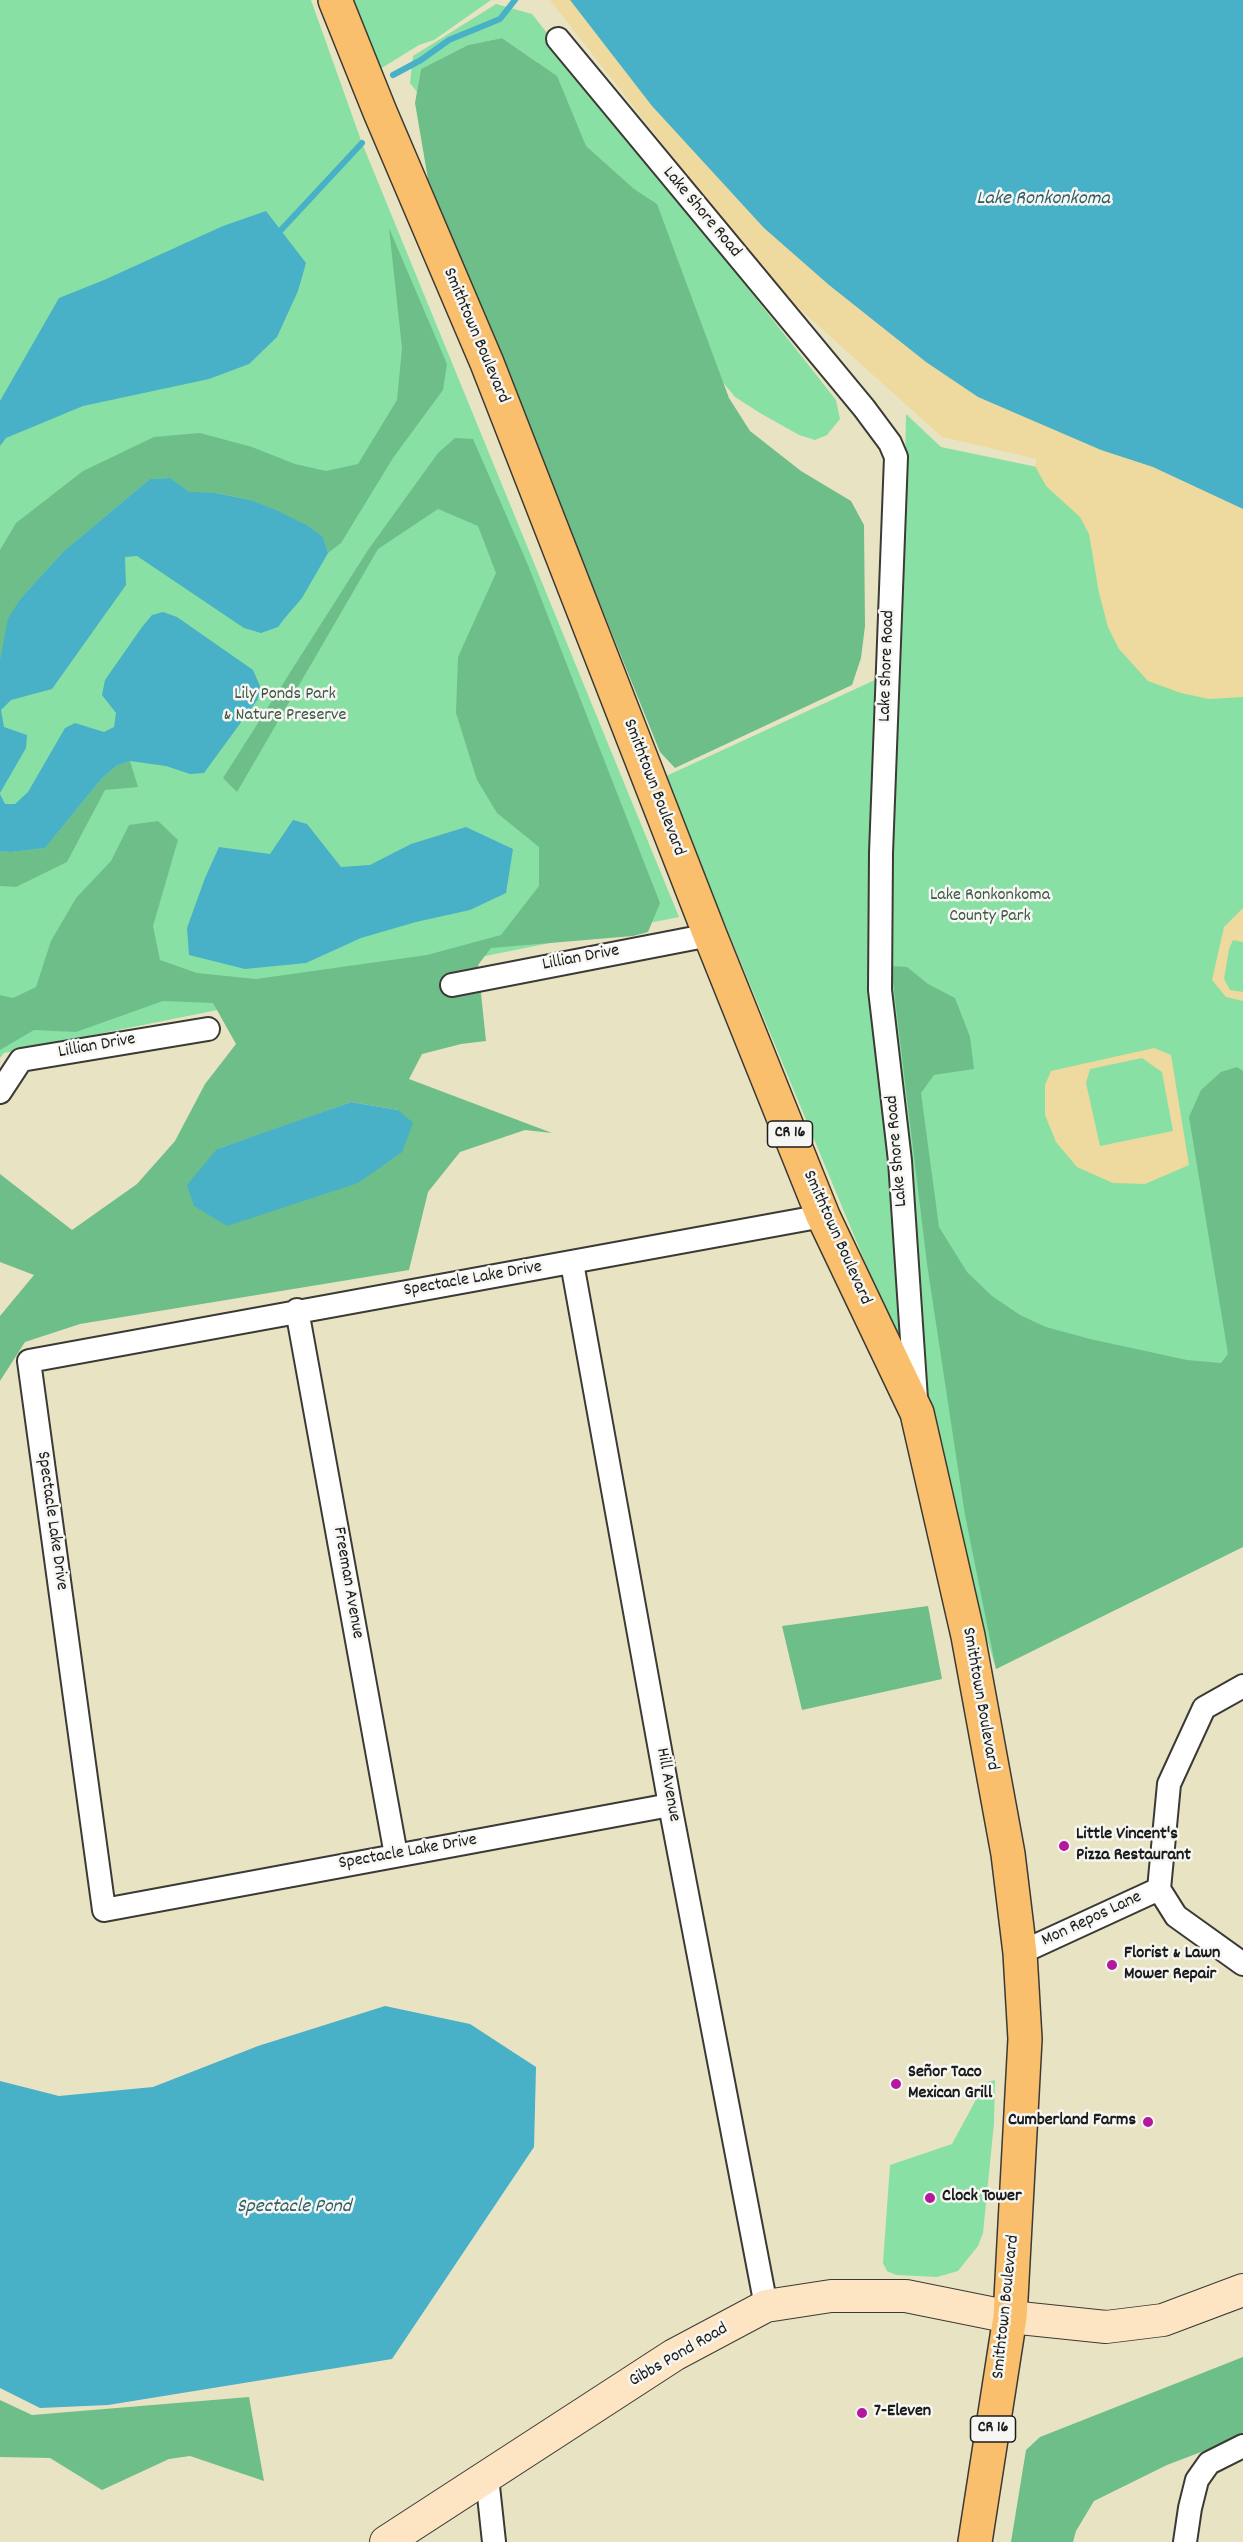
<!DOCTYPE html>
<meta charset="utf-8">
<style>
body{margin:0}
canvas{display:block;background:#e8e3c3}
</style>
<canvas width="1243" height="2542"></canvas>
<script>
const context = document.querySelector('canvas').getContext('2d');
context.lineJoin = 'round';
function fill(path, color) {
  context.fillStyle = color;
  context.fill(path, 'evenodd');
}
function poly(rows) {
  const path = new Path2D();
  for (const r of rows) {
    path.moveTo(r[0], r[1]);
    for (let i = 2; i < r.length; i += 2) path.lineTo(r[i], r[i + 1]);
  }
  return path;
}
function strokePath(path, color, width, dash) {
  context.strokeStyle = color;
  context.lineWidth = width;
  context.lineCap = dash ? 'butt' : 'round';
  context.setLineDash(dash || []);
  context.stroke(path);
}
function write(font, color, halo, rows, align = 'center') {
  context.font = font + ' Dekko,sans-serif';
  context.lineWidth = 5;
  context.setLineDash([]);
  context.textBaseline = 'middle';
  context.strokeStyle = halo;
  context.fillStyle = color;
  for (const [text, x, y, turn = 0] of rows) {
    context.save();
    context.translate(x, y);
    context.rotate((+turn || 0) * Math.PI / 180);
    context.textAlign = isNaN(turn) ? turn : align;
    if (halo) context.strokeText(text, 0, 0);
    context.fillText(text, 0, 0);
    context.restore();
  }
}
fill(poly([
 [0,0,311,0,362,143,679,917,4,1053,0,1058],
 [349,0,491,0,434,40,419,45,377,71],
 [496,4,532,14,836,400,840,419,827,435,815,440,799,435,760,413,735,397,709,365,537,62,502,38,468,45,421,69,417,92,410,83,413,56],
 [906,414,941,447,1085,477,1243,570,1243,1546,996,1669,901,1349,664,777,901,668],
 [995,2080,994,2123,983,2233,978,2246,958,2271,937,2277,896,2275,887,2271,883,2263,890,2165,952,2144,985,2083]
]), '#89e0a4');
fill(poly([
 [502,38,557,76,586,146,634,189,657,204,729,398,750,431,801,471,851,501,864,525,865,626,861,658,852,685,675,768,660,752,428,179,415,103,421,69,468,45],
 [389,228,447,364,443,390,393,458,341,543,328,553,323,537,250,500,217,493,189,493,170,478,150,479,63,552,21,598,0,660,0,550,16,523,83,471,154,437,200,433,252,447,295,464,326,471,358,464,397,400,402,348],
 [455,438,473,439,528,565,660,903,648,932,633,936,491,948,478,965,486,1041,461,1044,422,1054,409,1079,552,1133,525,1130,460,1152,428,1192,409,1270,80,1324,25,1342,0,1381,0,1316,34,1275,0,1262,0,1174,72,1230,137,1184,175,1141,205,1084,236,1044,213,1003,163,1001,76,1032,34,1030,0,1050,0,995,13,998,36,987,51,941,76,898,111,861,129,825,158,821,178,840,153,926,160,960,197,973,256,979,427,955,501,935,539,886,539,847,497,813,477,780,456,713,458,657,496,573,478,526,438,509,378,549,237,792,223,778,368,550,438,453],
 [351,1102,398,1110,217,1149,264,1133],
 [130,761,138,787,105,790,67,862,16,887,0,886,0,851,11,852,45,848,102,778,116,766],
 [891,966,907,967,928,984,955,998,970,1037,974,1069,934,1075,921,1093,939,1227,967,1272,992,1296,1020,1315,1046,1327,1090,1339,1187,1360,1221,1363,1228,1354,1189,1117,1201,1090,1221,1072,1237,1067,1243,1071,1243,1547,996,1669,965,1515,927,1264],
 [928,1606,942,1679,802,1710,782,1626],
 [1243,2357,1243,2436,1167,2465,1094,2501,1076,2531,1073,2542,1011,2542,1026,2450,1040,2437],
 [249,2397,264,2481,190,2456,169,2459,102,2490,50,2458,0,2457,0,2400,32,2415]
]), '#6ebe8a');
fill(poly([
 [550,0,570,0,652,106,764,228,829,285,926,362,978,397,1101,450,1153,467,1243,509,1243,697,1209,699,1181,693,1148,681,1119,649,1108,627,1099,593,1089,534,1080,517,1046,486,1035,466,1037,459,942,437,772,284],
 [1243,908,1243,942,1233,940,1229,949,1224,979,1230,990,1243,992,1243,1001,1226,997,1212,980,1224,927],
 [1154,1048,1171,1055,1189,1165,1145,1184,1113,1183,1077,1167,1056,1142,1045,1115,1045,1085,1051,1071],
 [1142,1058,1162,1072,1173,1131,1100,1146,1086,1083,1090,1069]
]), '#eeda9e');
fill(poly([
 [570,0,1243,0,1243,509,1153,467,1101,450,978,397,926,362,829,285,764,228,652,106],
 [266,211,306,263,298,291,277,337,249,364,209,379,83,406,6,438,0,446,0,401,59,298,104,280,223,226],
 [170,478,189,492,216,493,250,500,278,511,308,526,323,537,328,553,302,598,284,619,278,627,261,633,244,628,137,556,125,557,126,585,52,689,11,700,1,710,4,727,27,735,26,748,0,793,0,660,8,619,21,598,63,552,150,479],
 [163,612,177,617,253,670,260,686,258,699,204,773,190,774,166,766,130,761,116,766,102,778,45,848,11,852,0,851,0,794,5,804,15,804,28,792,65,728,75,723,104,732,114,727,116,713,102,695,105,680,142,627,152,615],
 [293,820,307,824,341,867,370,865,411,844,466,827,513,849,506,893,470,910,416,922,361,938,306,963,245,969,189,955,187,928,205,878,219,847,270,854],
 [351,1102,398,1110,413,1123,402,1152,358,1183,227,1226,194,1206,187,1185,217,1149],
 [385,2006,470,2024,536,2067,534,2147,392,2359,108,2405,40,2408,0,2388,0,2081,59,2096,153,2087,258,2046]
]), '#48b0c7');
strokePath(poly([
 [393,75,421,60,449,40,500,19,515,0],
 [281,230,362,143]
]), '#48b0c7', 6);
const street = poly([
 [558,39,864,408,890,443,896,457,881,853,880,990,900,1161,916,1399],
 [452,985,710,935],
 [0,1092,21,1060,208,1029],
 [572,1263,670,1805,766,2306],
 [297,1310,396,1855],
 [670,1805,104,1910,29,1361,823,1216],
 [1159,1889,1169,1784,1204,1708,1243,1686],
 [1159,1889,1176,1916,1243,1964],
 [1020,1953,1159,1889],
 [487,2477,494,2542],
 [1185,2542,1190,2508,1197,2480,1209,2463,1243,2446]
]);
const secondary = poly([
 [386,2542,674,2355,766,2306,831,2296,906,2296,1010,2317,1106,2327,1163,2320,1243,2290]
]);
const primary = poly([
 [335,0,380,112,487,363,710,935,823,1216,917,1413,968,1636,1008,1854,1020,1953,1025,2039,1010,2317,975,2542]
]);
strokePath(street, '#3b3a35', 26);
strokePath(secondary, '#3b3a35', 34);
strokePath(primary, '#3b3a35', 36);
strokePath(street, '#fff', 22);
strokePath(secondary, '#fde5c4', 32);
strokePath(primary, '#f9bf6c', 33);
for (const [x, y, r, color] of [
 [1064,1846,6,"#b5179e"],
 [1112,1965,6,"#b5179e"],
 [896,2084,6,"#b5179e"],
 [1148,2122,6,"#b5179e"],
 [930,2198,6,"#b5179e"],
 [862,2413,6,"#b5179e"]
]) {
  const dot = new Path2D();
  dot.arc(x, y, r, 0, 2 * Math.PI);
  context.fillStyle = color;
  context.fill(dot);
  strokePath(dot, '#f6f6f2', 2);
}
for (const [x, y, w] of [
 [790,1134,45],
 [993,2429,45]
]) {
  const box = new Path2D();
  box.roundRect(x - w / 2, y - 13, w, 26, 4.5);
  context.fillStyle = '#f6f6f2';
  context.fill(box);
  strokePath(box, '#1c1c1c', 1.5);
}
write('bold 16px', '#1c1c1c', null, [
 ["CR 16",790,1134],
 ["CR 16",993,2429]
]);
write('18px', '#1c1c1c', '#f6f6f2', [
 ["Lake Shore Road",701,213,50],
 ["Smithtown Boulevard",475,336,67],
 ["Lake Shore Road",888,666,-88],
 ["Smithtown Boulevard",653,788,69],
 ["Lillian Drive",581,959,-11],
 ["Lillian Drive",97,1047,-10],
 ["Lake Shore Road",898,1151,-95],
 ["Smithtown Boulevard",836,1238,66],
 ["Spectacle Lake Drive",473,1280,-10],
 ["Spectacle Lake Drive",51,1521,82],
 ["Freeman Avenue",347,1583,80],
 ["Smithtown Boulevard",979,1699,80],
 ["Hill Avenue",667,1785,80],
 ["Spectacle Lake Drive",408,1853,-10],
 ["Mon Repos Lane",1092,1920,-25],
 ["Smithtown Boulevard",1007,2307,-84],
 ["Gibbs Pond Road",679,2356,-30]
]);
write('18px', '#3d5745', '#f6f6f2', [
 ["Lily Ponds Park",285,696],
 ["& Nature Preserve",285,717],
 ["Lake Ronkonkoma",990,897],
 ["County Park",990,918]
]);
write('bold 18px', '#1c1c1c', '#f6f6f2', [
 ["Little Vincent's",1076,1836],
 ["Pizza Restaurant",1076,1857],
 ["Florist & Lawn",1124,1955],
 ["Mower Repair",1124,1976],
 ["Señor Taco",908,2074],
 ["Mexican Grill",908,2095],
 ["Cumberland Farms",1136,2122,"right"],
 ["Clock Tower",942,2198],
 ["7-Eleven",874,2413]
], 'left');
write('italic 20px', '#305f69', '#f6f6f2', [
 ["Lake Ronkonkoma",1043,200],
 ["Spectacle Pond",294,2208]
]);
</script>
